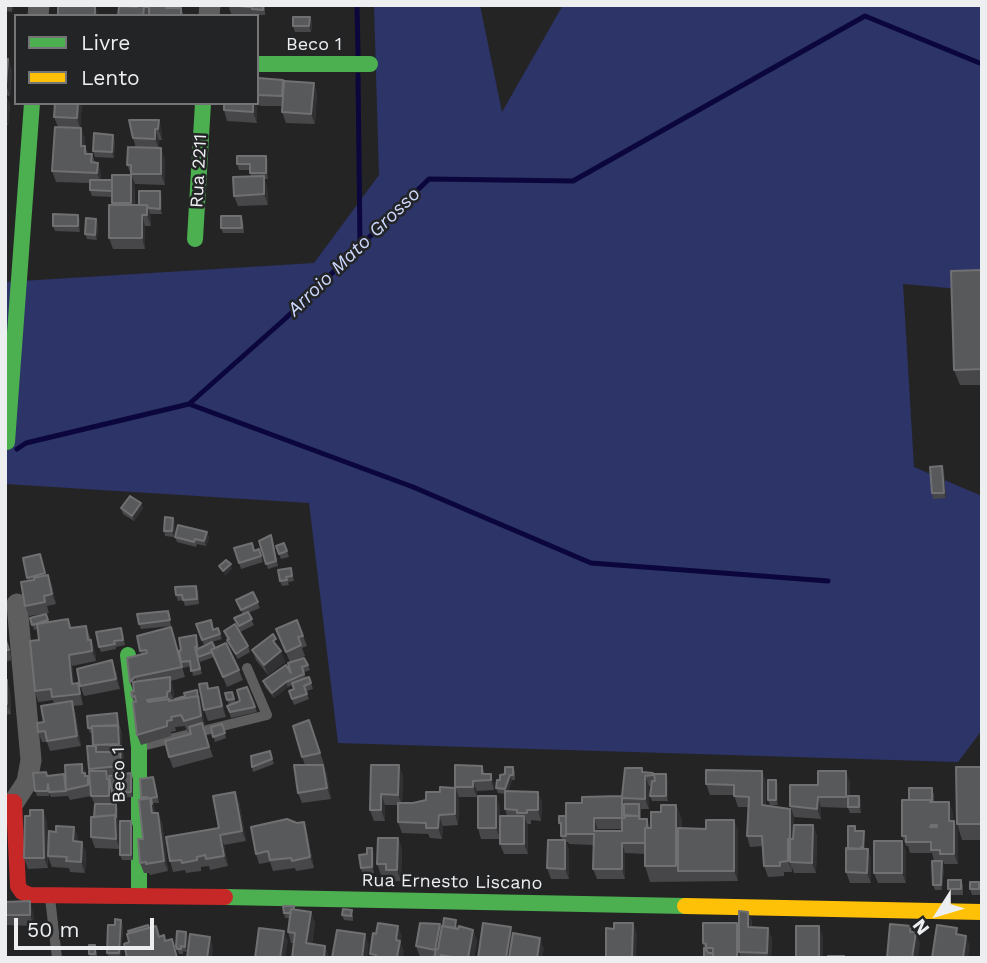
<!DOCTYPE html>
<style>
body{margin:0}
#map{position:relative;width:987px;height:963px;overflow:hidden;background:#242425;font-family:"Work Sans",sans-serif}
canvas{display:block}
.frame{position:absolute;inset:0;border:7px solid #edeef0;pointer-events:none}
.legend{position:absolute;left:14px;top:14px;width:245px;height:91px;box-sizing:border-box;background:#232426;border:2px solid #747577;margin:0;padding:9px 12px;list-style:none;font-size:21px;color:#edeef0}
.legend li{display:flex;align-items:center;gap:14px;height:35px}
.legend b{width:35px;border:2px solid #747577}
.north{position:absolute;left:903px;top:879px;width:70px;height:70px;-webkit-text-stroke:5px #232426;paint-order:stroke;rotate:233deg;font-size:19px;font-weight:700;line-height:28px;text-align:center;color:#edeef0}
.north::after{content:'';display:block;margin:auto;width:24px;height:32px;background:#edeef0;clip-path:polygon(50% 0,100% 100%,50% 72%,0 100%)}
.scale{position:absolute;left:14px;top:918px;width:140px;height:32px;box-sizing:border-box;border:4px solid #edeef0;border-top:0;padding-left:9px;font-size:21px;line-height:24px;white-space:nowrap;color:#edeef0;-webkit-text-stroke:5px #232426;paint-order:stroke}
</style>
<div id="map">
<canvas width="987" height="963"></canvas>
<div class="frame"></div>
<ul class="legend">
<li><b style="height:9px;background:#4caf50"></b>Livre</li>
<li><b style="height:9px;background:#ffc107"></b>Lento</li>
</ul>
<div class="north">N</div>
<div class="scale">50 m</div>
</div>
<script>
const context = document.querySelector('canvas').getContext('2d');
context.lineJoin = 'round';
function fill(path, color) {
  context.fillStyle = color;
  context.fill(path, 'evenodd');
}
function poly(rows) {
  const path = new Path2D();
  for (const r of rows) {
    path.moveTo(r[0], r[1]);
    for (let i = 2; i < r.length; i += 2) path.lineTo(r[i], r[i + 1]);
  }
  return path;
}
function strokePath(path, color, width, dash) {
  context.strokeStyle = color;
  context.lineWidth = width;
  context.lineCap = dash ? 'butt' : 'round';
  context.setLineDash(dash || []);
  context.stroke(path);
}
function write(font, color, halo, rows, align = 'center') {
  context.font = font + ' "Work Sans",sans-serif';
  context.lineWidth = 5;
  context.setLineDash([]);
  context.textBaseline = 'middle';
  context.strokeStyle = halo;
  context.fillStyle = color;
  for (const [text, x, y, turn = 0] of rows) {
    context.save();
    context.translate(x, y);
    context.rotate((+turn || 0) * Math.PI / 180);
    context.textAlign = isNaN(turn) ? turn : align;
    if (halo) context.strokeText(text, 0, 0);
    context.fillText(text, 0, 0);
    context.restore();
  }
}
fill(poly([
 [374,5,480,5,502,112,563,5,982,5,982,291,903,284,914,467,982,496,982,730,958,762,338,743,309,503,5,484,5,282,314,263,379,175]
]), '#2c3468');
strokePath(poly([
 [357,5,358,55],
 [358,75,360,245],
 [189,404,413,487,591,563,828,581],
 [17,449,26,443,189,404,286,318,429,179,573,181,865,16,982,64]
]), '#0b073d', 5);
strokePath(poly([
 [142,746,267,715,247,668],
 [50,898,57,958]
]), '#5e5e5e', 10);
strokePath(poly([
 [38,16,39,5],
 [209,16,210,5],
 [14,802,27,782,31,760,17,604]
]), '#5e5e5e', 21);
strokePath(poly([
 [257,64,370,64],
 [195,239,203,103],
 [7,442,32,103],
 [128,655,139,747,139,895],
 [225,897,685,906]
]), '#4caf50', 16);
strokePath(poly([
 [685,906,982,912]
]), '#ffc107', 16);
strokePath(poly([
 [5,802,14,802,18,886,22,892,30,895,225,897]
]), '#c62828', 16);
fill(poly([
 [5,5,13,5,12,12,5,11],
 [170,5,170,8,181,8,184,16,118,16,133,6],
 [228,5,265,5,265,15,232,16],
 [310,17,312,22,311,32,295,32,293,26],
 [5,43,7,48,6,59,12,70,10,96,6,95,10,105,8,125,5,125],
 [258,78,317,93,315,124,286,123,282,112,283,106,260,106,257,98],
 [55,103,82,103,80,128,85,139,85,146,88,154,92,154,95,162,101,173,101,180,135,186,135,205,139,205,162,197,162,214,150,214,151,226,145,226,145,249,113,249,109,238,113,205,112,197,92,196,90,190,90,183,56,182,52,171,58,127,54,117],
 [257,107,257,123,227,121,224,110],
 [129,120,162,131,162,140,159,140,159,148,165,159,165,185,135,184,127,165,136,148,133,138],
 [115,140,114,158,95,157,93,151],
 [266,156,268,161,268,179,264,179,267,187,268,205,238,206,234,196,251,177,250,170,239,170,237,164],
 [78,215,80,220,80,232,55,231,53,226],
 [241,216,243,221,244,233,223,233,221,228],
 [98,224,97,240,87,239,85,234],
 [982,270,982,385,960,385,954,370],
 [942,466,944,472,946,498,933,499,932,493],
 [141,503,143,508,134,521,123,514,121,508],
 [173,518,175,523,174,537,165,536,164,531],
 [207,532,209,538,206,546,197,544,196,547,177,542,175,537],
 [259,541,273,541,278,566,268,569],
 [284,543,289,557,281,559,276,546],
 [259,549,263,562,241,569,239,563,254,551],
 [40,554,46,575,48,575,52,586,56,604,47,606,49,613,29,616,25,606,28,581,27,578],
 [291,568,294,581,288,582,289,585,282,586,280,581],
 [196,586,198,592,199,604,185,606,183,600,178,601,176,595],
 [253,592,260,608,248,613,254,625,240,632,234,618,243,614,236,600],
 [168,611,171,626,141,629,139,624],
 [46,614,48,622,68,619,72,628,86,626,95,651,96,661,72,666,74,684,78,683,81,694,83,705,73,706,75,711,81,746,50,751,47,742,42,742,38,732,54,704,53,700,38,702,35,691,39,640,38,629,34,630,30,618],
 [297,620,307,646,302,648,305,656,290,662,276,629],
 [196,624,214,630,218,628,222,639,212,642,215,648,239,670,243,680,227,687,214,657,200,662,197,653,202,674,193,676,191,666,183,668,181,662,196,635,199,648,208,644,204,645],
 [224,631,248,646,250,652,238,659,229,645],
 [5,632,12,660,5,662],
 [123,633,125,645,116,647,116,649,101,652,99,647],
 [174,637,185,677,171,681,173,687,174,701,199,695,205,727,203,727,213,757,173,768,169,757,191,734,190,731,187,732,185,726,175,727,176,731,171,732,171,736,141,745,137,735,134,702,132,697,133,691,130,682,141,654,140,651],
 [280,649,285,662,268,675,256,660,252,650],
 [288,663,308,665,310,670,304,672,306,678,309,677,313,689,306,691,309,699,294,705,289,691,294,689,292,685,288,687,274,698,265,687,263,681,291,673],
 [116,671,120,689,84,696,80,686],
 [5,680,10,690,11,714,5,715],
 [207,683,209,689,221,698,226,717,208,721,204,710],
 [247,687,257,712,231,718,227,706,229,705,225,693,232,692,236,703,240,701],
 [117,713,122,736,122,750,124,756,124,774,133,779,133,797,114,798,113,795,113,804,116,804,118,810,118,823,119,826,131,821,133,827,133,860,122,860,120,855,120,849,95,848,91,837,95,805,91,796,70,800,68,796,51,797,49,793,49,796,37,796,35,791,47,775,65,779,82,764,90,783,89,769,93,746,92,733,90,733,88,728],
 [309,720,324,764,319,765,323,765,327,775,331,799,302,803,298,793,305,765,302,757],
 [222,724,226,738,215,742,211,727],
 [271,756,274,764,253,772,252,767],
 [371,765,403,775,402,803,413,803,426,800,440,792,455,788,459,798,458,825,443,826,442,839,430,838,428,834,402,833,398,822,398,805,385,805,385,821,374,821,370,810],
 [482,766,485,774,494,784,494,790,477,791,477,797,459,797,455,787],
 [513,767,515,772,515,780,512,780,508,791,542,802,541,821,531,820,531,824,527,824,528,826,528,854,504,854,500,844,507,816,505,809,505,794,498,793,496,788,505,774],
 [982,767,982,840,962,840,957,824],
 [644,772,654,774,668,779,668,801,652,801,650,796,651,786,649,786,649,809,641,809,641,819,647,819,650,828,661,812,676,805,682,821,682,829,706,829,734,820,738,831,738,881,650,882,645,866,645,854,625,853,625,879,597,879,593,869,593,845,569,844,568,842,566,842,569,851,569,879,551,879,547,868,562,840,561,836,561,828,559,823,566,816,582,803,622,796],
 [598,829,622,829,622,831,598,831],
 [766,781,766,806,790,809,794,819,794,825,813,825,817,836,816,873,794,873,792,867,792,872,784,872,784,876,768,877,764,866,763,846,750,847,747,836,748,807,738,807,734,795,710,795,706,784],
 [155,782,159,803,153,803,155,813,158,813,162,823,168,871,150,875,149,873,144,873,140,863,143,839,141,797],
 [850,782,850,796,859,796,861,801,861,813,850,813,848,808,821,807,821,819,794,817,790,806,818,785],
 [778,785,778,805,770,805,768,800],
 [934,793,934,802,953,812,953,821,954,821,958,831,958,864,944,864,943,861,934,861,932,853,910,853,908,846,906,846,902,836,909,800],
 [239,802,246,841,224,845,228,866,210,870,209,866,201,867,201,871,186,873,185,870,173,872,170,861,219,828],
 [500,807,500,839,481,839,478,828],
 [47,821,48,854,56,832,74,827,78,837,77,842,86,852,85,873,70,872,69,868,52,867,48,857,48,868,28,869,24,858],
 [855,826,856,831,865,836,865,849,868,849,871,859,871,883,850,883,846,872],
 [307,832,314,868,296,871,295,868,273,871,270,862,259,864,256,854],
 [398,838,402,849,401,881,390,881,388,875,381,875,377,864],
 [902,841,906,852,906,883,878,883,874,873],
 [374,853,374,873,362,873,361,868],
 [944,867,942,890,935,890,933,885],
 [961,880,963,885,963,895,950,895,948,889],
 [979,882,981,888,981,895,972,895,970,889],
 [5,902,33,912,34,926,5,925],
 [294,906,295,909,315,922,312,944,325,946,329,958,292,958,294,943,291,943,288,932,290,918,285,918,284,913],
 [748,912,752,922,752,927,772,938,771,958,704,958,704,949,703,943,737,923,739,928],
 [342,915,353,915,353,921,344,920],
 [115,925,123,925,121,958,109,958,107,953],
 [458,926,457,929,473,930,477,941,474,958,425,958,420,957,416,946,442,930],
 [186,932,188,937,187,952,183,951,183,954,179,954,176,946],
 [97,951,97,958,90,958,89,954]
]), '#474749');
fill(poly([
 [95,5,99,16,95,16],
 [310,17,312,22,311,32,309,26],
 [5,43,7,48,6,69,5,68],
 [8,59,12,70,10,96,6,85],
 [314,83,317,93,315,124,311,114],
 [6,95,10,105,8,125,5,117],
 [78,103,82,103,80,128,77,118],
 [253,103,256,103,257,107,257,123,253,112],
 [159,120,162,131,162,140,158,129],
 [81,128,85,139,85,156,81,146],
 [155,129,159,140,159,149,155,139],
 [113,135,115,140,114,158,112,152],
 [161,148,165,159,165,185,161,174],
 [266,156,268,161,268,179,266,173],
 [98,163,101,173,101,183,97,173],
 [131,175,135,186,134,214,131,203],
 [264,176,267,187,268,205,264,194],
 [160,191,162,197,162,214,160,209],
 [147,205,151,216,151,226,147,215],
 [78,215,80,220,80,232,78,226],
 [142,215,145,226,145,249,142,238],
 [96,219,98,224,97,240,95,235],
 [942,466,944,472,946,498,944,493],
 [141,503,143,508,134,521,132,516],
 [173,518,175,523,174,537,172,531],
 [207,532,209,538,206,546,204,541],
 [231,564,232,569,225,576,223,571],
 [48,575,52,586,56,604,52,594],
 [5,632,7,637,12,660,9,650],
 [91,640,95,651,96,661,92,651],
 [281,651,285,662,268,675,264,665],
 [69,655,72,666,76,695,72,684],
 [112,660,116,671,120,689,116,679],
 [135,677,138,688,134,692,130,682],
 [170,677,173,687,174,702,170,691],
 [7,680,10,690,11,714,7,704],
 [286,682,288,687,274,698,272,693],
 [78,683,81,694,83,705,80,694],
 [218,687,221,698,226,717,222,706],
 [197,690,202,707,205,727,201,716],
 [72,701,75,711,81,746,77,736],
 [118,725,122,736,122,750,124,756,124,777,120,766,120,749,119,744],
 [82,764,91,787,92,796,86,778,82,773],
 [323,765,327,775,331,799,327,788],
 [399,765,403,775,402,805,398,795],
 [642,768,649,786,649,809,645,799],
 [106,771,113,790,113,807,109,796],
 [762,771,766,781,766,816,762,805],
 [846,771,850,782,850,808,846,797],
 [131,773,133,779,133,797,131,792],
 [491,774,494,784,494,790,491,780],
 [666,774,668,779,668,801,666,796],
 [510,775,512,780,507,794,505,789],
 [776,780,778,785,778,805,776,800],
 [473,781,477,791,477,797,473,787],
 [455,788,459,798,458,825,455,814],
 [235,792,239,802,246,841,242,831],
 [538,792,542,802,541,821,538,810],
 [381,794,385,805,385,821,381,810],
 [496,796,500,807,500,839,496,828],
 [859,796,861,801,861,813,859,807],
 [818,797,821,807,821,819,817,809],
 [150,798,151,798,153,803,156,824,152,813],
 [622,798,626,809,624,816,626,821,622,818],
 [949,802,953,812,953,831,949,821],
 [116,804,118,810,118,823,119,826,120,849,116,839,115,815],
 [676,805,682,821,682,871,678,871,676,866],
 [790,809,794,819,794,850,790,839],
 [43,810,47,821,48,868,44,858],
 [158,813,162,823,168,871,164,861],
 [439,815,443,826,442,839,438,828],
 [524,816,528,826,528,854,524,844],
 [594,818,598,829,598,842,594,831],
 [734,820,738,831,738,881,734,871],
 [131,821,133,827,133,860,131,855],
 [954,821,958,831,958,864,954,854],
 [304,822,307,832,314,868,310,857],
 [813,825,817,836,816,873,812,863],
 [74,827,78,837,77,852,73,841],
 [864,831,865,836,865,853,863,848],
 [220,835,224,845,228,866,224,856],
 [398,838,402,849,401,881,397,870],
 [788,839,791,850,790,862,792,872,788,861],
 [565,840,569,851,569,879,565,869],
 [902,841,906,852,906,883,902,873],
 [82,842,86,852,85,873,81,862],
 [622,843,625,853,625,879,622,869],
 [372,848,374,853,374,873,372,867],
 [868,849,871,859,871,883,867,873],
 [942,861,944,867,942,890,941,885],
 [30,901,33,912,34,926,30,915],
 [311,912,315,922,310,954,306,943],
 [748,912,752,922,751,938,748,927],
 [121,920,123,925,121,958,119,953],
 [633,923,637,934,636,958,632,958],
 [737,923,741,934,739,952,741,958,737,958],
 [440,924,443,935,439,958,435,950],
 [398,926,402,936,401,943,404,951,403,958,397,957,396,940],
 [819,926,823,937,823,958,819,958],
 [511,927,517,943,514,958,506,958],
 [768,928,772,938,771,958,769,958,767,953],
 [473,930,477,941,474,958,468,958],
 [284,931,288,941,285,958,280,958],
 [186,932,188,937,187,952,185,947],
 [916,932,920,943,918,958,912,958],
 [365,934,369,945,367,958,362,958],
 [966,936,970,946,968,958,963,958],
 [210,937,213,947,212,958,207,958],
 [540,938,544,949,542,958,537,958],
 [325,946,329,957,329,958,324,958]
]), '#313133');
const building = poly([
 [58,5,95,5,95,16,58,16,58,5],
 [137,5,166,5,166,8,181,8,181,16,149,16,149,7,144,7,143,16,118,16,119,6,137,7,137,5],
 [228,5,250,5,250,7,228,5],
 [252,5,263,5,263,10,252,9,252,5],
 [293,17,310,17,309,26,293,26,293,17],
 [5,59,8,59,6,85,5,85,5,59],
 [258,78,283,80,282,96,257,95,258,78],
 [284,81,314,83,311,114,282,112,284,81],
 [55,103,78,103,77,118,54,117,55,103],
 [224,103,253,103,253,112,224,110,224,103],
 [129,120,159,120,158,129,155,129,155,139,133,138,129,120],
 [55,127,81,128,81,146,85,146,85,154,92,154,91,162,98,163,97,173,52,171,55,127],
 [94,133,113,135,112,152,93,151,94,133],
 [128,147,161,148,161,174,131,174,131,165,127,165,128,147],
 [237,156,266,156,266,173,250,173,250,164,237,164,237,156],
 [112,175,131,175,131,203,112,203,112,175],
 [264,176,264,194,234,196,233,177,264,176],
 [90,180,112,180,112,191,90,190,90,180],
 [139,191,160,191,160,209,149,208,147,205,139,205,139,191],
 [109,205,147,205,147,215,142,215,142,238,109,238,109,205],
 [53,214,78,215,78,226,53,226,53,214],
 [221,216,241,216,242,228,221,228,221,216],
 [86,218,96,219,95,235,85,234,86,218],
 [982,270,982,369,954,370,951,271,982,270],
 [942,466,944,493,932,493,930,467,942,466],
 [130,496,141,503,132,516,121,508,130,496],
 [165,517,173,518,172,531,164,531,165,517],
 [178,525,207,532,204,541,195,539,194,542,175,537,178,525],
 [271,535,276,561,266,564,259,541,271,535],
 [252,543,254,551,259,549,261,556,239,563,234,548,252,543],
 [284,543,287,551,279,554,276,546,284,543],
 [40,554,45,573,27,578,23,558,40,554],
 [226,560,231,564,223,571,219,566,226,560],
 [291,568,292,576,286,577,287,580,280,581,278,570,291,568],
 [48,575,52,594,44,596,45,602,25,606,21,582,34,580,34,578,48,575],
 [196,586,197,599,183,600,182,595,176,595,175,587,196,586],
 [253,592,258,602,241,610,236,600,253,592],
 [168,611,170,620,139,624,137,614,168,611],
 [248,612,252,619,239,626,234,618,248,612],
 [46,614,48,620,32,625,30,618,46,614],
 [68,619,70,628,86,626,88,640,91,640,92,651,69,655,72,684,78,683,80,694,52,697,51,689,35,691,30,641,39,640,37,624,68,619],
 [211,620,213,630,218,628,220,634,202,640,196,624,211,620],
 [297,620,303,636,298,637,301,645,286,652,276,629,297,620],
 [235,624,248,646,236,654,227,640,229,639,224,631,235,624],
 [171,627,182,667,135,677,130,682,127,658,147,653,146,650,140,651,137,636,171,627],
 [121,628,123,640,114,641,115,644,99,647,96,632,121,628],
 [273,634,276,639,273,641,281,651,264,665,252,650,273,634],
 [196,635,197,647,195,647,200,669,191,671,190,661,181,662,179,651,181,650,179,638,196,635],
 [5,638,9,650,5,650,5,638],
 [212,642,215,648,211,650,212,652,198,657,196,650,212,642],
 [226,643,239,670,223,677,211,650,226,643],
 [304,658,308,665,302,667,304,674,286,682,272,693,263,681,286,665,291,673,288,663,304,658],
 [112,660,116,679,80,686,77,669,112,660],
 [170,677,170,691,167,692,167,697,147,700,148,702,169,699,169,701,198,696,201,716,184,721,181,715,171,717,172,720,167,721,167,726,137,735,133,702,136,702,135,696,132,697,131,692,134,691,133,682,170,677],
 [309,677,311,683,304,686,307,694,292,699,289,691,294,689,292,683,309,677],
 [5,680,7,680,7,704,5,704,5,680],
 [207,683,208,689,218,687,222,706,204,710,199,684,207,683],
 [247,687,255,707,230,712,227,706,240,701,237,690,247,687],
 [197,690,198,698,198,696,175,700,175,699,185,696,184,693,197,690],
 [232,692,234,699,227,700,225,693,232,692],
 [72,701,77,736,47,741,45,731,38,732,37,723,44,722,41,706,72,701],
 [117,713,118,726,92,726,92,728,88,728,87,716,117,713],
 [309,720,320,753,302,757,293,726,309,720],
 [202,723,209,747,169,757,165,741,191,734,189,727,202,723],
 [222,724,225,733,213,737,211,727,222,724],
 [118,725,119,744,93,745,92,726,118,725],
 [87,746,96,746,96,752,111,752,111,746,121,746,120,766,89,769,87,746],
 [270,751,272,759,252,767,251,756,270,751],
 [82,764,82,773,85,773,85,776,88,776,88,785,66,790,65,765,82,764],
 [294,765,323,765,327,788,298,793,294,765],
 [371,765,399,765,398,795,381,794,381,810,370,810,371,765],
 [455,765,482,766,482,774,491,774,491,780,473,781,473,787,455,787,455,765],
 [505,767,513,767,513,775,510,775,505,789,496,788,497,780,500,780,500,775,505,774,505,767],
 [956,767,982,767,982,824,957,824,956,767],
 [625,768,642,768,642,772,653,773,653,775,645,776,645,799,622,798,622,818,594,818,594,831,622,831,622,818,625,818,625,815,639,816,639,819,647,819,647,828,645,828,645,843,622,843,622,869,593,869,594,834,566,834,566,803,582,803,582,797,622,796,625,768],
 [706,770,762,771,762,805,790,809,790,839,793,839,794,825,813,825,812,863,790,862,790,839,788,839,788,861,780,862,780,866,764,866,762,836,747,836,749,797,734,796,734,785,706,784,706,770],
 [89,771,106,771,107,779,109,780,109,796,91,796,89,771],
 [818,771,846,771,846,797,818,797,817,809,790,806,790,785,818,785,818,771],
 [46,772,47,776,64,774,66,791,49,792,48,784,47,791,35,791,33,773,46,772],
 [131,773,131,792,112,793,109,776,131,773],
 [654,774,666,774,666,796,650,796,652,781,655,781,654,774],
 [153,777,157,797,151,798,152,804,150,798,141,799,141,798,147,797,141,797,140,779,153,777],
 [768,780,776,780,776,800,768,800,768,780],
 [440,787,455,788,455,814,439,815,438,828,426,828,426,823,398,822,398,803,413,803,426,800,426,792,440,792,440,787],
 [909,788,932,788,932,802,930,800,909,800,909,788],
 [505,791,538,792,538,810,527,810,527,813,517,813,517,810,505,809,505,791],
 [235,792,242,831,220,835,224,856,206,859,205,855,197,857,197,860,182,863,181,860,170,861,166,837,219,828,213,796,235,792],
 [478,796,496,796,496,828,478,828,478,796],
 [848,796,859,796,859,807,848,807,848,796],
 [150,798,152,813,158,813,164,861,146,864,146,862,140,863,138,839,143,839,139,800,150,798],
 [902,800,930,800,930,802,949,802,949,821,954,821,954,854,940,854,940,850,931,850,931,842,906,842,906,836,902,836,902,800],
 [931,825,937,825,937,827,930,827,931,825],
 [95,804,116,804,116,817,115,815,94,817,95,804],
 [624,804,639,804,639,816,624,816,624,804],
 [661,805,676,805,676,866,645,866,645,828,651,828,651,812,661,812,661,805],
 [30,810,43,810,44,858,24,858,25,816,30,816,30,810],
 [115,815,116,839,91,837,91,817,115,815],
 [500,816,524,816,524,844,500,844,500,816],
 [559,816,566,816,566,836,561,836,561,823,559,823,559,816],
 [287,819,297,823,304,822,310,857,292,861,291,858,270,860,268,851,256,854,251,827,287,819],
 [706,820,734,820,734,871,678,871,678,828,706,829,706,820],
 [120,821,131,821,131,855,120,855,120,821],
 [56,826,74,827,73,841,82,842,81,862,66,861,67,857,48,856,49,831,56,832,56,826],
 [848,826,855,826,855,831,864,831,863,848,861,847,861,849,848,849,848,826],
 [378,838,398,838,397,870,386,870,386,864,377,864,378,838],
 [548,840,565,840,565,869,547,868,548,840],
 [874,841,902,841,902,873,874,873,874,841],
 [367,848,372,848,372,867,361,868,359,855,367,854,367,848],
 [846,848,868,849,867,873,846,872,846,848],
 [932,861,942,861,941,885,933,885,932,861],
 [948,880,961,880,961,889,948,889,948,880],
 [970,882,979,882,979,889,970,889,970,882],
 [30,901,30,915,5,915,5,902,30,901],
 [283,906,294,906,294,909,291,909,290,913,284,913,283,906],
 [291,909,311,912,306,943,325,946,324,958,292,958,295,933,288,932,291,909],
 [343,909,352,910,351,916,342,915,343,909],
 [739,911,748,912,748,927,768,928,767,953,739,952,739,911],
 [444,918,456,920,455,928,443,926,444,918],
 [115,919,121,920,119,953,107,953,108,925,115,925,115,919],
 [378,923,398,926,396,940,400,941,397,957,375,958,376,955,370,954,373,933,376,934,378,923],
 [420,923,440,924,435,950,416,946,420,923],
 [483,923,511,927,506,958,478,958,483,923],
 [614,923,633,923,632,958,606,958,606,928,614,929,614,923],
 [703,923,737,923,737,958,713,958,713,948,706,948,706,944,703,943,703,923],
 [890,924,911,926,910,932,916,932,912,958,887,958,890,924],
 [148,925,149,928,129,933,128,931,148,925],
 [937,925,957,928,956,934,966,936,963,958,932,958,937,925],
 [156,926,159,937,164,935,165,941,172,939,177,958,127,958,124,944,129,942,127,934,156,926],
 [442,926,458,929,459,926,473,930,468,958,458,958,441,955,440,958,434,958,436,949,438,949,442,926],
 [796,926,819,926,819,958,796,958,796,926],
 [259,928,284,931,280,958,255,958,259,928],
 [337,930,365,934,362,958,332,958,337,930],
 [177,931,186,932,185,947,181,946,181,949,177,949,176,946,177,931],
 [513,933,540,938,537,958,509,958,513,933],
 [190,934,210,937,207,958,208,958,187,958,190,934],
 [89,945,95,945,95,954,89,954,89,945],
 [704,948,706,949,708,953,713,953,713,958,704,958,704,948],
 [828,956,844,956,844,958,828,958,828,956]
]);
fill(building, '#58595b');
strokePath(building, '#707072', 2);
write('18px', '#edeef0', '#232426', [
 ["Beco 1",314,45],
 ["Rua 2211",199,171,-87],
 ["Beco 1",119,775,-91],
 ["Rua Ernesto Liscano",452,882,1]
]);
write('italic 19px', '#cdd8fe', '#232426', [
 ["Arroio Mato Grosso",354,252,-44]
]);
</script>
